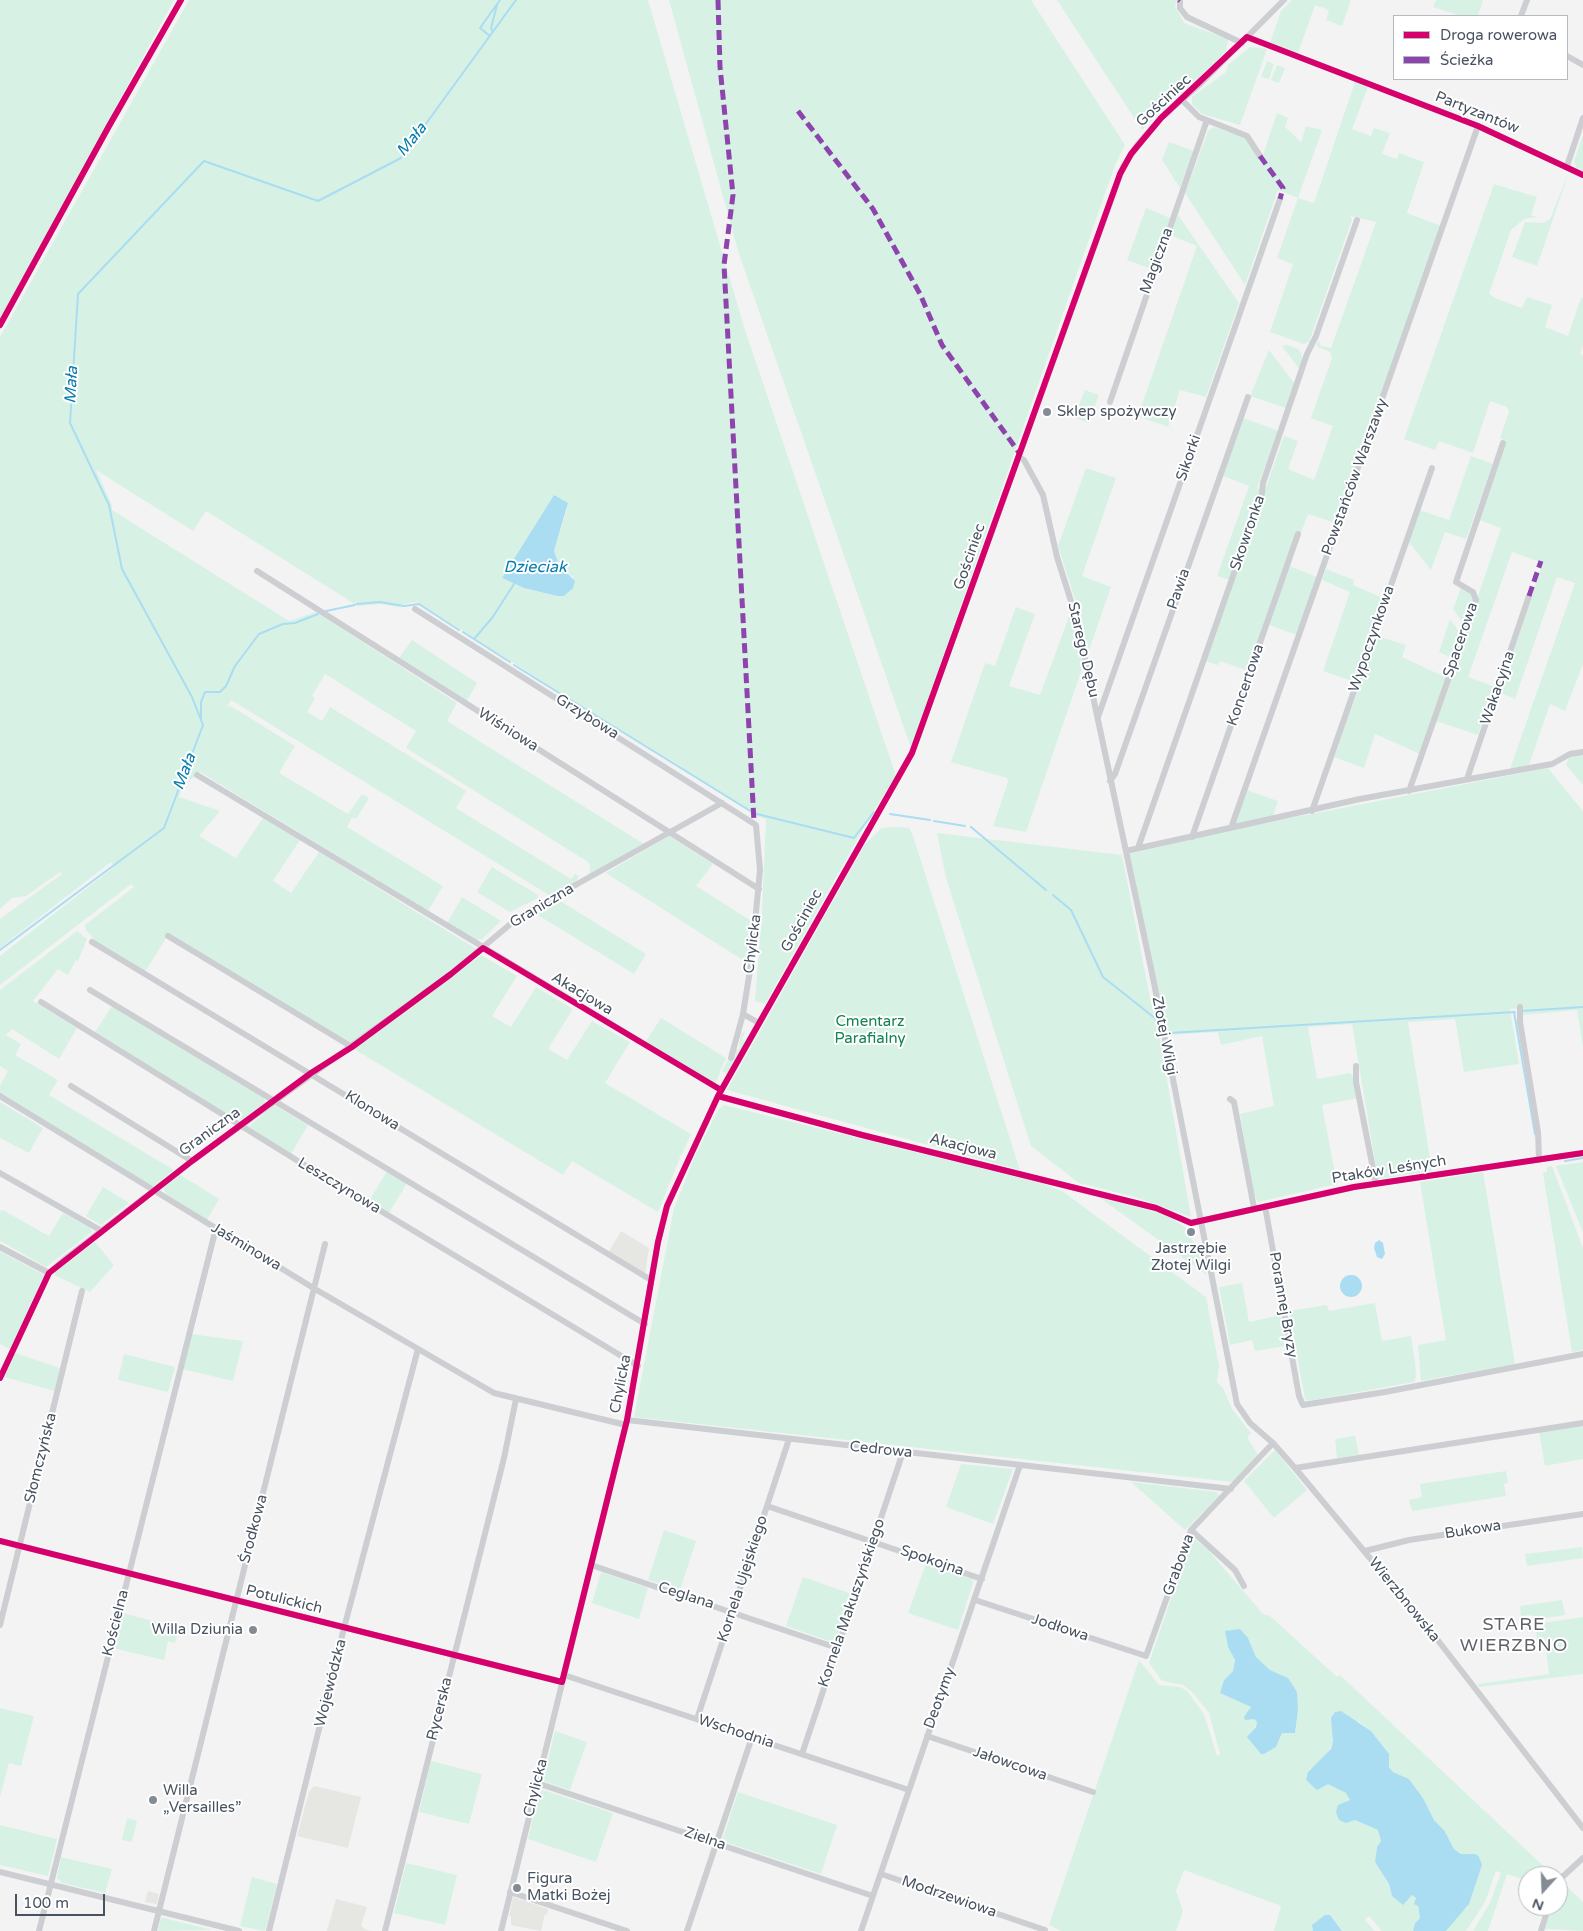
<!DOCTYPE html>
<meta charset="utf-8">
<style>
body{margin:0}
#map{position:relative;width:1583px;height:1931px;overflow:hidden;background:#f3f3f3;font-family:"Varela Round",sans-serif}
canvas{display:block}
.legend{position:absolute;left:1393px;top:15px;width:175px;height:65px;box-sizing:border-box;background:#fff;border:1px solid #b6bac0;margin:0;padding:6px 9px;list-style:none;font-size:15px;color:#485361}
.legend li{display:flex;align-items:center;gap:10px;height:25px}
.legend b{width:25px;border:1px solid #b6bac0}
.north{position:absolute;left:1518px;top:1866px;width:50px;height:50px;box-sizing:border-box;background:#fff;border:1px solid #b6bac0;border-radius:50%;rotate:200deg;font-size:14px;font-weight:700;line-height:20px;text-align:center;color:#485361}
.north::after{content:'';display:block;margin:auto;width:18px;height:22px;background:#848b94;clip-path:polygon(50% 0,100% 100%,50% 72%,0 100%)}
.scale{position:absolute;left:15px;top:1894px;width:90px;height:22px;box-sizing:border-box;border:2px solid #485361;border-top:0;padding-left:6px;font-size:15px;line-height:18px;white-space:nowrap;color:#485361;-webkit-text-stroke:4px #fff;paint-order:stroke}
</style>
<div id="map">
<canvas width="1583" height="1931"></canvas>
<ul class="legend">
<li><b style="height:6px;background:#d6006c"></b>Droga rowerowa</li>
<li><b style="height:6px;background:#8e44ad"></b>Ścieżka</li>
</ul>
<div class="north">N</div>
<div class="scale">100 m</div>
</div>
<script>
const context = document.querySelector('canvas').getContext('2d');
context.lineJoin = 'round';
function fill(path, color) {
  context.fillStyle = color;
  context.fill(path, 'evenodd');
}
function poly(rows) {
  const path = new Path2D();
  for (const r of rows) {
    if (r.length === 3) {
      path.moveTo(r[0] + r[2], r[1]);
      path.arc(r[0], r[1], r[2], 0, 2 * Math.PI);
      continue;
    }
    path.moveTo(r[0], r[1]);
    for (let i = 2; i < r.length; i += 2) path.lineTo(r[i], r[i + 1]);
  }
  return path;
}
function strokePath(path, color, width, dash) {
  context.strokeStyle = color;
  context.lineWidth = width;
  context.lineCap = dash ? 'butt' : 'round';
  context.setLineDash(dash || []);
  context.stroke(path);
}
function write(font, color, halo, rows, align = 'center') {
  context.font = font + ' "Varela Round",sans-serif';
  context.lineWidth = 4;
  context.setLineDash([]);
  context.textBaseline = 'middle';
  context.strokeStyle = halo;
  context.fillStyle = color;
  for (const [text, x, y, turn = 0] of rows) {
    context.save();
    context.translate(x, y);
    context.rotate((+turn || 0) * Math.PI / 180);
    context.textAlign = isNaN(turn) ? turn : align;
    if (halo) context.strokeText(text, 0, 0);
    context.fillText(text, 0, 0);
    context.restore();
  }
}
fill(poly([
 [621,1231,649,1248,645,1274,608,1253],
 [314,1786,361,1797,348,1848,297,1836,309,1792],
 [148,1891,159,1894,157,1904,145,1902],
 [513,1897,548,1909,547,1915,545,1914,541,1931,511,1925,511,1916,509,1916],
 [336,1899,367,1907,361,1925,366,1930,372,1931,327,1931]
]), '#e6e7e2');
fill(poly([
 [0,0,174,0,0,319],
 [189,0,648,0,744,327,896,776,871,815,765,1004,755,1001,762,913,766,819,756,816,417,602,397,605,404,608,380,604,358,606,206,511,193,531,96,470,112,505,112,510,289,621,316,612,457,703,447,721,644,844,589,875,590,866,588,862,406,748,416,731,325,674,312,696,315,698,307,712,322,721,330,707,466,791,456,808,571,879,575,874,579,876,575,883,549,895,231,700,227,707,231,706,295,746,279,773,348,814,362,794,369,798,356,819,352,817,347,827,443,886,428,911,200,772,183,785,179,797,220,811,199,836,236,858,263,818,300,840,273,881,291,893,319,852,478,950,351,1045,166,938,145,972,98,944,86,930,85,925,134,887,131,884,0,985,0,956,114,867,111,862,0,948,0,919,62,874,60,872,26,896,12,898,0,909,0,337],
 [554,495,567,509,554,551,559,565,574,578,564,596,556,596,524,588,502,578],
 [669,0,1031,0,1125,145,1115,165,911,748,738,251],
 [1057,0,1177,0,1175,6,1184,23,1228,39,1226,52,1142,130],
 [1292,0,1351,0,1342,26,1326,20,1329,10,1315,5,1298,53,1270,43,1281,11],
 [1436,0,1483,0,1478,16,1461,16,1433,7],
 [1250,47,1267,49,1240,125,1202,114,1192,104,1192,97,1226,72,1228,65],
 [1267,61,1274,64,1269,79,1261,77],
 [1277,65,1285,68,1279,83,1271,80],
 [1355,82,1368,87,1352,129,1371,136,1374,128,1390,133,1382,154,1397,159,1399,153,1424,162,1407,213,1441,226,1336,523,1308,514,1249,671,1220,661,1218,665,1205,661,1284,436,1298,441,1288,469,1314,480,1333,426,1311,418,1332,358,1330,352,1316,346,1318,340,1321,346,1331,348,1376,222,1350,216,1352,220,1309,342,1304,344,1270,332,1293,264,1277,258,1298,198,1278,190,1245,285,1185,193,1208,131,1214,127,1245,138,1261,161,1277,113,1288,118,1285,127,1301,142,1306,126,1322,130,1298,198,1314,203],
 [1583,135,1583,171,1576,167,1574,161],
 [1169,142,1194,151,1180,188,1162,160],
 [1569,172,1537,266,1512,257,1525,222,1543,223,1550,219],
 [1494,184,1537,197,1531,215,1537,217,1524,219,1511,230,1489,294,1497,299,1522,308,1527,297,1552,305,1545,327,1568,336,1581,298,1583,298,1583,346,1580,354,1583,355,1583,664,1565,711,1550,704,1529,765,1510,769,1575,583,1557,577,1515,699,1500,693,1543,563,1512,552,1468,677,1495,687,1478,735,1436,721,1501,528,1479,520,1505,441,1500,438,1509,412,1507,407,1490,401,1473,453,1439,441,1435,450,1404,439],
 [1146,208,1170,218,1152,269,1127,260],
 [1178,215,1239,303,1206,397,1180,390,1168,427,1138,416,1197,246,1170,235],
 [1287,345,1298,349,1301,353,1303,360,1300,370,1282,346],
 [1269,350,1295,384,1286,408,1250,396],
 [1085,390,1099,395,1088,423,1074,417],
 [1243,418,1279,431,1257,488,1260,490,1230,580,1217,576,1249,486,1223,476],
 [1471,456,1493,464,1466,539,1445,532,1431,570,1408,541,1419,510,1449,520],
 [1086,468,1116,478,1082,576,1111,587,1088,653,1083,624,1058,546],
 [1289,566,1317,577,1297,635,1269,625],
 [1326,569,1354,580,1353,585,1383,598,1355,682,1323,671,1350,592,1322,580],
 [1461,587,1472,593,1474,599,1465,625,1453,609],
 [1016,607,1035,614,1009,686,1040,695,1070,614,1083,666,1026,832,993,826,1008,782,1007,778,951,762,985,663,995,666],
 [1450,619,1462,636,1454,659,1439,652],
 [1377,636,1406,645,1402,657,1447,678,1420,754,1375,734,1364,768,1334,757],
 [412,640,477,683,467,701,399,658],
 [1583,754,1583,785,1566,765,1569,757],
 [1548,768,1583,811,1583,1048,1577,1010,1522,1015,1522,1008,1510,1009,1519,1064,1464,1072,1455,1019,1408,1022,1432,1171,1378,1179,1352,1024,1308,1027,1317,1079,1350,1073,1353,1076,1359,1098,1322,1105,1337,1184,1258,1202,1253,1192,1240,1114,1274,1106,1262,1036,1221,1045,1218,1032,1167,1035,1129,854,1234,829],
 [1246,790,1278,801,1272,818,1233,825],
 [897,827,909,828,912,833,1020,1170,727,1090,865,844,882,828],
 [937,833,1122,855,1152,1008,1156,1017,1191,1217,1135,1197,1079,1183,1031,1146,946,878],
 [669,836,713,864,696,886,750,920,749,964,606,873],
 [492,867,538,895,538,898,510,912,477,892],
 [462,897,501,921,482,939,475,940,447,923],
 [557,899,646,954,634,974,533,912],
 [77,931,87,939,78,961,76,960,68,975,58,969,33,1001,77,1028,59,1059,12,1029,6,1035,21,1044,15,1055,58,1080,49,1095,174,1170,155,1185,151,1186,0,1093,0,1085,8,1071,0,1066,0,990],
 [481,955,517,976,492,1016,511,1027,536,987,573,1009,548,1049,567,1060,592,1021,630,1042,605,1083,691,1134,682,1154,679,1157,680,1158,658,1212,572,1161,563,1175,354,1049],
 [112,1006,264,1098,265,1103,243,1119,236,1120,95,1032],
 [661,1018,726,1058,715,1084,645,1043],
 [748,1026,742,1039,746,1041,727,1074,722,1071,728,1060,732,1061,735,1049,739,1050,741,1033,745,1032],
 [0,1102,43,1128,29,1153,0,1138],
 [274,1105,308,1125,291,1154,248,1127],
 [724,1105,1041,1183,1062,1191,1206,1297,1219,1366,1217,1382,1223,1388,1232,1409,1251,1433,1247,1437,1258,1455,1233,1482,634,1417,674,1208,696,1154,718,1110],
 [1583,1162,1583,1232,1556,1166],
 [1552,1166,1583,1248,1583,1350,1572,1352,1543,1173,1547,1172,1547,1167],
 [387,1171,407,1183,389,1213,369,1201],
 [1483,1172,1515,1364,1421,1381,1418,1345,1446,1340,1420,1182],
 [179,1174,219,1199,207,1220,166,1194,163,1187],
 [103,1187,129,1203,101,1225,86,1216],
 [1100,1198,1164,1214,1185,1227,1199,1252,1207,1275],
 [3,1210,49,1236,63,1213,91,1228,92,1232,46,1267,0,1241,0,1211],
 [95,1242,114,1265,90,1292,54,1275,55,1272],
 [0,1251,44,1275,10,1349,0,1344],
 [1242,1283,1249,1322,1281,1315,1286,1346,1255,1351,1252,1340,1230,1345,1219,1287],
 [1375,1303,1382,1341,1411,1336,1415,1362,1416,1377,1414,1382,1308,1401,1305,1399,1289,1311,1327,1305,1329,1311],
 [191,1334,243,1341,233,1381,182,1369],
 [15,1353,60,1368,55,1391,4,1377],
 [124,1354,175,1367,168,1392,118,1380],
 [1583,1425,1583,1459,1545,1466,1539,1432],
 [1355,1436,1359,1455,1337,1458,1335,1439],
 [1275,1450,1307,1490,1274,1518,1244,1481],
 [961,1464,1013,1469,993,1524,946,1507],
 [1506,1471,1508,1483,1504,1484,1506,1496,1412,1511,1409,1500,1422,1497,1420,1484],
 [1131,1482,1217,1492,1219,1496,1185,1530],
 [664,1530,696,1541,680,1590,648,1580],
 [1192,1537,1207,1549,1263,1614,1270,1616,1337,1677,1340,1675,1554,1876,1528,1876,1528,1881,1507,1874,1488,1931,1473,1931,1490,1903,1501,1873,1496,1871,1485,1902,1466,1931,1446,1931,1461,1910,1467,1908,1482,1865,1476,1854,1461,1854,1454,1849,1444,1830,1434,1820,1423,1798,1409,1779,1393,1772,1389,1767,1389,1760,1382,1745,1371,1731,1358,1721,1333,1741,1328,1754,1308,1771,1346,1793,1350,1800,1346,1802,1346,1823,1355,1820,1378,1830,1381,1841,1377,1847,1375,1862,1389,1884,1390,1890,1408,1898,1413,1895,1416,1898,1420,1918,1415,1923,1413,1931,1382,1931,1369,1916,1365,1920,1375,1931,1342,1931,1337,1924,1313,1925,1313,1931,1274,1931,1281,1906,1184,1870,1176,1891,1183,1911,1176,1931,1061,1931,1049,1925,1139,1660,1159,1685,1180,1687,1187,1691,1204,1714,1217,1756,1220,1754,1209,1713,1192,1692,1183,1685,1162,1681,1149,1663],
 [1225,1631,1248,1638,1256,1657,1270,1670,1288,1678,1298,1711,1296,1729,1295,1733,1282,1733,1276,1747,1264,1754,1261,1754,1248,1737,1256,1726,1257,1722,1254,1718,1245,1719,1251,1707,1220,1693,1224,1680,1233,1671,1235,1660,1228,1647],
 [1582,1547,1583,1558,1527,1566,1525,1554],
 [926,1564,972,1579,973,1583,958,1630,908,1613],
 [601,1572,648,1588,639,1619,592,1603],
 [803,1577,852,1594,835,1643,786,1626],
 [1562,1600,1565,1615,1540,1619,1529,1615,1521,1616,1520,1606],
 [123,1613,179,1628,175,1643,168,1641,164,1660,113,1648],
 [1583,1617,1583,1674,1479,1687,1478,1684,1549,1674,1545,1639,1537,1639,1535,1624],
 [0,1708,34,1716,21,1766,9,1763,0,1797],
 [555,1731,587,1742,570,1790,543,1781],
 [431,1761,482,1774,469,1824,419,1812],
 [540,1789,613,1813,596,1862,528,1839],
 [738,1792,837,1825,821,1874,722,1841],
 [127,1818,137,1821,132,1842,122,1840],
 [0,1825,57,1839,48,1876,0,1865],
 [61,1857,112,1869,105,1893,62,1883,57,1878],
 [406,1863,457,1875,445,1925,394,1913],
 [252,1877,277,1884,266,1929,264,1931,240,1926],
 [1561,1881,1583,1902,1583,1931,1545,1929,1553,1906,1558,1906,1558,1891],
 [161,1918,164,1918,212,1930,158,1931]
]), '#d7f2e4');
fill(poly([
 [554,495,568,503,554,551,559,565,575,581,573,588,564,596,557,596,524,588,502,578],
 [1379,1240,1383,1243,1385,1254,1382,1259,1377,1257,1374,1248,1375,1243],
 [1351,1286,11],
 [1240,1629,1248,1638,1256,1657,1270,1670,1288,1678,1297,1692,1298,1711,1295,1733,1282,1733,1276,1747,1264,1754,1261,1754,1247,1737,1256,1727,1257,1722,1254,1719,1245,1720,1244,1717,1251,1707,1220,1693,1224,1680,1233,1671,1235,1660,1228,1647,1225,1631],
 [1341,1711,1371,1731,1389,1754,1389,1767,1393,1772,1409,1779,1423,1798,1434,1820,1444,1830,1454,1849,1461,1854,1476,1854,1479,1857,1482,1865,1469,1904,1446,1931,1413,1931,1415,1923,1420,1918,1418,1906,1414,1904,1416,1898,1412,1895,1403,1905,1392,1896,1389,1884,1375,1862,1377,1847,1381,1841,1378,1830,1355,1820,1346,1823,1339,1820,1336,1812,1338,1805,1350,1800,1346,1793,1328,1784,1317,1790,1306,1780,1308,1772,1331,1749,1333,1741,1331,1718,1335,1712],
 [1325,1915,1330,1915,1342,1931,1313,1931,1312,1925]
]), '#aaddf2');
strokePath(poly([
 [493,32,491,28,497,5],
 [490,36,480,28,500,0],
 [357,604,380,602,404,606,419,604,459,630],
 [326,611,355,605],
 [463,632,510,662],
 [474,639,492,618,514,584],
 [514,665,752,812],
 [201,718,201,702,205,692,220,692,226,686,235,666,259,634,283,624,295,623,318,614],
 [757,814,854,838,874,812],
 [890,814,930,820],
 [934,821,965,826],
 [971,827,1046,890],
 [1053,895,1071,910,1103,977,1156,1019,1160,1034],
 [0,950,164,828,203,725,192,697,122,569,109,505,70,423,78,294,204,161,318,201,401,158,516,0],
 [1521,1011,1583,1007],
 [1514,1012,1535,1134],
 [1169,1033,1515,1012],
 [1565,1161,1583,1158]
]), '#aaddf2', 2);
strokePath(poly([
 [1180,1,1180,8,1187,17,1242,43],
 [1521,16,1527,0],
 [1247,37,1478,126,1583,175],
 [1567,56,1583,65],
 [1182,100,1199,117,1247,136,1260,156],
 [1567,166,1583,118],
 [0,325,109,126,181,0],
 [1110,402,1207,120],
 [1019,457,1024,460,1043,495,1057,557,1076,617,1152,973,1237,1404,1250,1423,1273,1443,1295,1468,1433,1634,1583,1828],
 [257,571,759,889],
 [415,609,756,825,760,870,751,964,743,1014,731,1058],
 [1098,717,1280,199],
 [197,775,721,1090],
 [1467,779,1529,596],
 [1110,781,1115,774,1248,397],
 [1409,791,1476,600,1473,592,1456,582,1503,443],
 [1312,811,1432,468],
 [1231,828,1478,126],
 [1192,837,1298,534],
 [1138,848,1262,493,1263,483,1307,354,1316,336,1357,220],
 [1126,851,1360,799,1552,764,1570,754,1583,752],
 [168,936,352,1047],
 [92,942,651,1280],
 [90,990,645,1324],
 [41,1002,298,1161,638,1366],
 [1520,1007,1520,1022,1538,1132,1539,1160],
 [743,1014,759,1023],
 [1356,1066,1356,1082,1376,1184],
 [71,1086,192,1161],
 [0,1096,315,1289,494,1393,626,1425],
 [718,1096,862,1135,1156,1208,1191,1223,1354,1187,1583,1153],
 [1230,1099,1234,1102,1254,1208],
 [0,1173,102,1231],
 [1265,1206,1299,1396,1303,1405,1385,1392,1583,1354],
 [0,1247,49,1273],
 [0,1378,49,1273,65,1259,192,1161,451,974,520,916,722,803],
 [627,1420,1231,1489],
 [1295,1468,1583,1423],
 [767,1506,982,1579],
 [1191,1530,1235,1570,1244,1586],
 [0,1541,562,1682],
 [1365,1551,1409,1540,1583,1514],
 [591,1565,837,1648],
 [975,1600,1146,1656,1191,1530,1273,1443],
 [0,1625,82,1291],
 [564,1675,909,1790],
 [697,1719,789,1439],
 [927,1736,1093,1792],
 [802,1754,903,1452],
 [537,1783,873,1896],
 [0,1872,239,1931],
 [881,1874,1045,1930],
 [1558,1881,1583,1858],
 [510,1892,627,1931],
 [39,1931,216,1228],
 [154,1931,325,1244],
 [269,1931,344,1628,418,1349],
 [385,1931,504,1458,516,1399],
 [501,1931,627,1420,658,1242,667,1206,718,1096,912,753,1123,167,1138,144,1161,118,1200,84,1284,0],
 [687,1931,752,1737],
 [861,1931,1020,1465],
 [1541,1931,1549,1906]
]), '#ccced2', 6);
strokePath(poly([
 [718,0,720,67,733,195,724,265,754,822],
 [1179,0,1180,1],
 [798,111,873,209,920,294,942,345,1020,454],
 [1260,156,1283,188,1280,199],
 [1529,596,1541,561]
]), '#8e44ad', 5, [10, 5]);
strokePath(poly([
 [0,325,109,126,181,0],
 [718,1096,862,1135,1156,1208,1191,1223,1354,1187,1583,1153],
 [0,1378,49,1273,192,1161,311,1073,352,1047,451,974,483,948,721,1090],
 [0,1541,562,1682,627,1420,658,1242,667,1206,718,1096,912,753,1120,174,1131,154,1161,118,1247,37,1478,126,1583,175]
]), '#d6006c', 6);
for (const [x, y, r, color] of [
 [1047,412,5,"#848b94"],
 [1191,1232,5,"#848b94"],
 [253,1630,5,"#848b94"],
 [153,1800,5,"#848b94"],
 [517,1888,5,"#848b94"]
]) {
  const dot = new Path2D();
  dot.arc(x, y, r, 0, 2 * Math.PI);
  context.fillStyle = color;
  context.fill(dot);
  strokePath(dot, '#fff', 2);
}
write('15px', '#485361', '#fff', [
 ["Gościniec",1164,101,-43],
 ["Partyzantów",1477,113,22],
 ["Magiczna",1157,261,-70],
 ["Sikorki",1189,458,-71],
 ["Powstańców Warszawy",1355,477,-70],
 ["Skowronka",1248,533,-71],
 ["Gościniec",970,557,-71],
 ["Pawia",1179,589,-71],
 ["Wypoczynkowa",1372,639,-71],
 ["Spacerowa",1461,640,-71],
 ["Starego Dębu",1083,650,77],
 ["Koncertowa",1246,685,-71],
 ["Wakacyjna",1498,688,-71],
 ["Grzybowa",587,717,32],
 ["Wiśniowa",508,730,32],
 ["Graniczna",542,906,-31],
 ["Gościniec",802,921,-61],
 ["Chylicka",753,944,-83],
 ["Akacjowa",582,994,31],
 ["Złotej Wilgi",1164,1036,79],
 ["Klonowa",372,1111,32],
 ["Graniczna",210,1132,-36],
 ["Akacjowa",963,1147,14],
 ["Ptaków Leśnych",1389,1170,-9],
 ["Leszczynowa",339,1186,31],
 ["Jaśminowa",246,1247,31],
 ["Porannej Bryzy",1283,1305,80],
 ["Chylicka",621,1384,-79],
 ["Cedrowa",881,1450,6],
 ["Słomczyńska",41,1458,-76],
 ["Środkowa",254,1529,-75],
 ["Bukowa",1473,1530,-9],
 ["Spokojna",932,1561,19],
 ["Grabowa",1179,1565,-70],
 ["Kornela Ujejskiego",743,1579,-72],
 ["Ceglana",686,1596,18],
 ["Potulickich",284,1600,14],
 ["Wierzbnowska",1404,1600,51],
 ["Kornela Makuszyńskiego",852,1603,-71],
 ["Kościelna",116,1623,-76],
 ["Jodłowa",1060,1628,18],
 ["Wojewódzka",331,1683,-76],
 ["Deotymy",940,1698,-70],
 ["Rycerska",440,1709,-76],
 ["Wschodnia",736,1732,18],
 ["Jałowcowa",1010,1764,19],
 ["Chylicka",536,1788,-76],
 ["Zielna",705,1839,19],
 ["Modrzewiowa",949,1897,19]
]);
write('15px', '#485361', '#fff', [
 ["Sklep spożywczy",1057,412],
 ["Jastrzębie",1191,1249,"center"],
 ["Złotej Wilgi",1191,1266,"center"],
 ["Willa Dziunia",243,1630,"right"],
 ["Willa",163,1791],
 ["„Versailles”",163,1808],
 ["Figura",527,1879],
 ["Matki Bożej",527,1896]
], 'left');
write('15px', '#138254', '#fff', [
 ["Cmentarz",870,1022],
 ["Parafialny",870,1039]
]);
write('italic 16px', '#067caf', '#fff', [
 ["Mała",412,140,-51],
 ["Mała",72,385,-87],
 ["Dzieciak",535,568],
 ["Mała",185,772,-69]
]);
context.letterSpacing = '1px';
write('18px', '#5e6167', '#fff', [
 ["STARE",1514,1625],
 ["WIERZBNO",1514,1646]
]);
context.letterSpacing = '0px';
</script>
